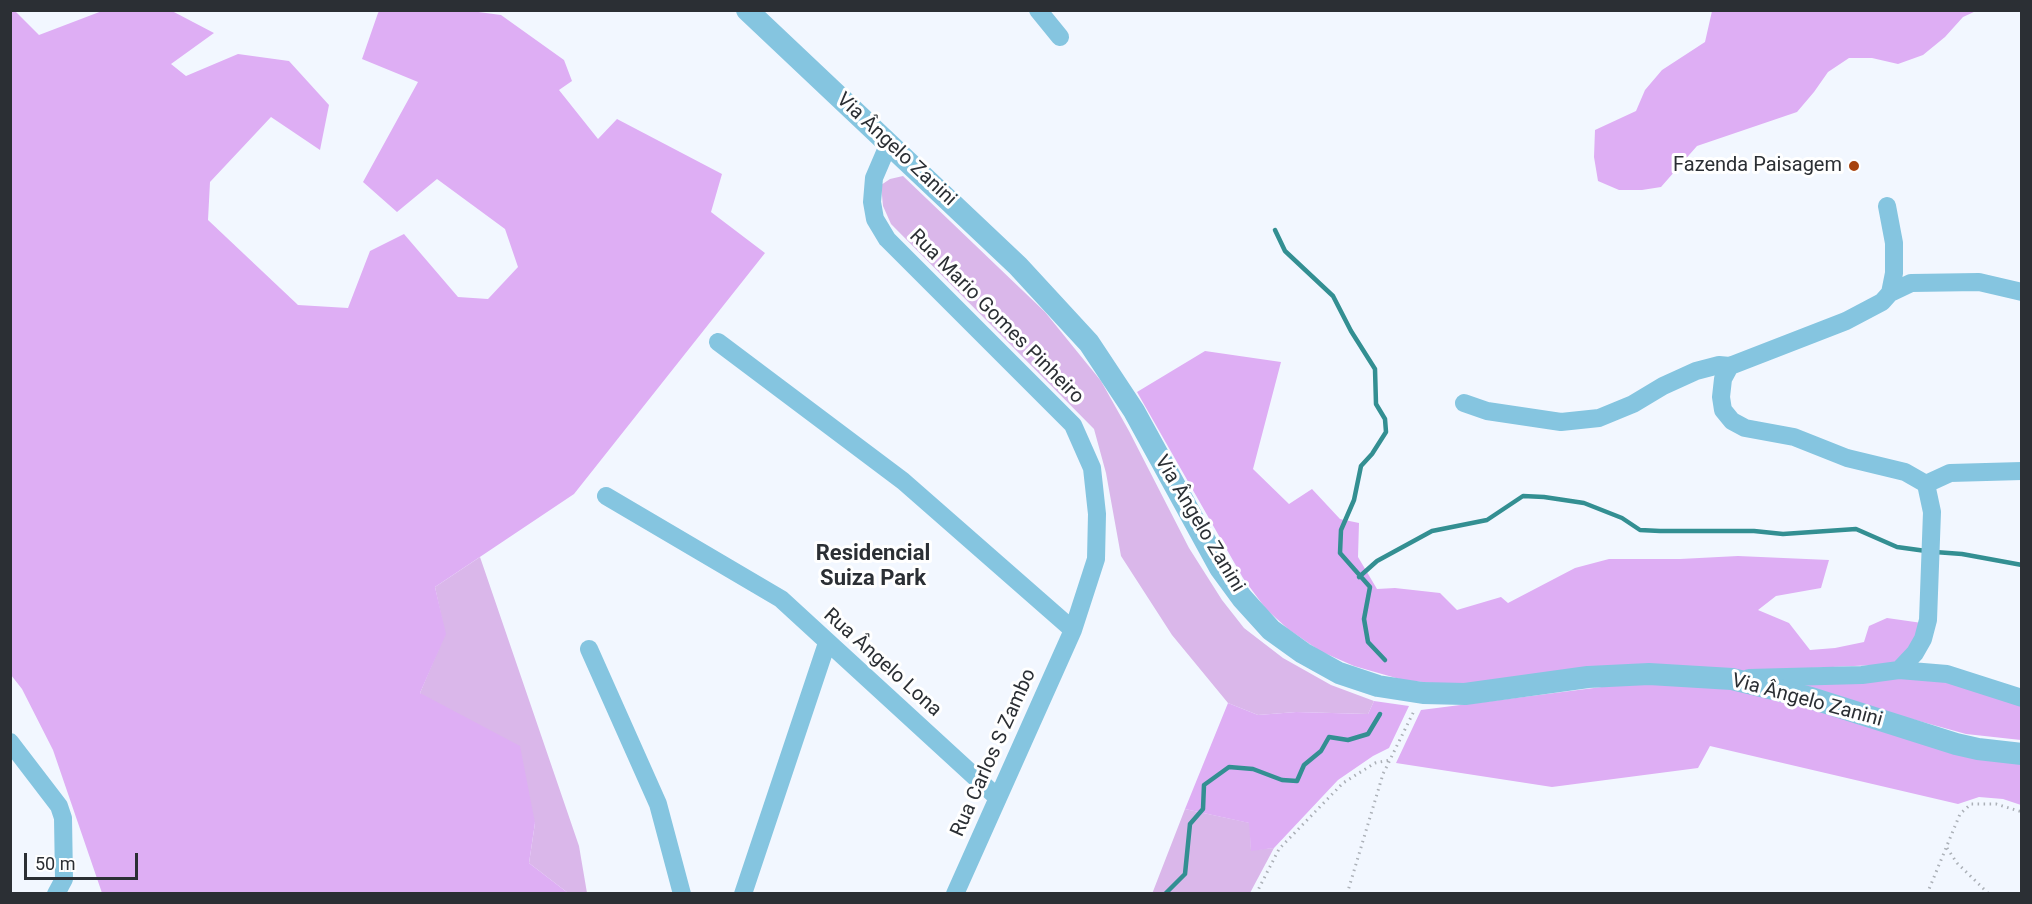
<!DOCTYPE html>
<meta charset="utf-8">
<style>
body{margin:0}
#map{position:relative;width:2032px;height:904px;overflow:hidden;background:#f2f7ff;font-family:Roboto,sans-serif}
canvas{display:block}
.frame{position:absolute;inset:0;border:12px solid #2b2f34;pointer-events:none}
.scale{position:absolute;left:24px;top:853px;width:114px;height:27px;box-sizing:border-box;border:3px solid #2b2f34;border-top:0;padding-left:8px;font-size:18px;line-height:21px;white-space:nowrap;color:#2b2f34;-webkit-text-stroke:4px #fff;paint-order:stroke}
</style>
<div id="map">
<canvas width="2032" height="904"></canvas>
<div class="frame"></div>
<div class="scale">50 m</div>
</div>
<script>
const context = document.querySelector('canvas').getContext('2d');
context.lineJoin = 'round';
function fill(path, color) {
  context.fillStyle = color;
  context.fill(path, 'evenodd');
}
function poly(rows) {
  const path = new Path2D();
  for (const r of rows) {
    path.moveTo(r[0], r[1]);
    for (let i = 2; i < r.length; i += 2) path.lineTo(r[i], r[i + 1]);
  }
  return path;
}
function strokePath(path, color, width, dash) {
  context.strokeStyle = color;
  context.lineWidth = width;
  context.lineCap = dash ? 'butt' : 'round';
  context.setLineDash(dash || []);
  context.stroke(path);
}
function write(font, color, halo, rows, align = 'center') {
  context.font = font + ' Roboto,sans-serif';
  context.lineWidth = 6;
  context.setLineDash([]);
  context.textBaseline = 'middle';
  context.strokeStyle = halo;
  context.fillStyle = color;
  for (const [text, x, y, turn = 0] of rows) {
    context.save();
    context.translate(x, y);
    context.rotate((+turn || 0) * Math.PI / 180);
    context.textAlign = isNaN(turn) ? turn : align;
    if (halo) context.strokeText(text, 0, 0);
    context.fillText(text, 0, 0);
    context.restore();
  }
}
fill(poly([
 [903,176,1045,312,1101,381,1129,431,1189,548,1222,600,1244,628,1283,658,1331,685,1374,701,1368,714,1296,712,1258,715,1228,703,1172,635,1121,556,1106,473,1094,429,891,224,883,206,881,185,890,179],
 [480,557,579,846,587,893,568,893,529,863,535,823,420,693,445,634,435,587],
 [1185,809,1250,823,1251,850,1274,848,1250,893,1152,894]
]), '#dab7ea');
fill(poly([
 [471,11,501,15,564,60,572,81,559,90,598,139,617,119,722,174,711,212,765,253,574,494,435,587,446,634,420,693,520,746,535,823,529,863,568,893,102,893,53,750,22,689,11,675,11,11,15,11,39,35,102,11,172,11,214,33,171,64,186,76,238,54,289,61,329,105,320,150,271,117,210,182,208,220,298,305,348,308,370,251,404,234,458,297,488,299,518,267,505,229,437,179,397,212,363,182,418,82,362,59,378,13,380,10],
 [1712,11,1712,10,1976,11,1963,17,1945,37,1923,55,1898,64,1872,58,1849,58,1828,72,1814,92,1797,112,1697,146,1661,187,1642,190,1619,190,1598,181,1594,157,1595,130,1636,111,1645,90,1662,70,1705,42],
 [1205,351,1281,362,1253,469,1289,504,1312,489,1340,519,1359,523,1358,557,1377,589,1395,588,1440,593,1457,610,1501,597,1508,603,1575,568,1609,559,1680,559,1738,556,1829,560,1821,588,1776,596,1758,610,1789,623,1810,650,1835,648,1864,642,1869,626,1887,618,1922,623,1922,631,1896,664,1452,685,1403,680,1354,666,1320,651,1288,629,1266,609,1243,578,1137,392],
 [1905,678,1944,681,2021,704,2021,740,1966,734,1785,684],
 [1641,682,1730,686,2021,762,2021,805,2003,799,1979,797,1958,804,1710,746,1698,768,1552,787,1396,763,1421,710],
 [1374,701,1409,706,1389,748,1373,756,1338,780,1274,848,1251,851,1249,823,1185,809,1228,703,1258,715,1296,712,1368,714]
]), '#deaef4');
strokePath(poly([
 [1275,230,1285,251,1333,296,1351,331,1375,369,1376,404,1385,419,1386,432,1372,454,1361,466,1354,500,1341,530,1340,553,1370,587,1364,619,1368,642,1385,660],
 [1935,552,1962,554,2022,565],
 [1359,577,1377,561,1432,531,1487,520,1523,496,1544,497,1584,503,1622,518,1640,530,1660,531,1754,531,1783,534,1856,529,1897,547,1926,551],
 [1165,894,1185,874,1190,824,1203,809,1204,785,1229,767,1253,769,1282,780,1297,781,1304,765,1321,751,1329,737,1348,740,1368,734,1380,714]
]), '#338f92', 4.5);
strokePath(poly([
 [1947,848,1957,863,1989,894],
 [1256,894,1279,849,1343,783,1375,763,1390,760],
 [1347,894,1383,774,1414,711],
 [1927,894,1960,814,1971,804,1996,804,2022,812]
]), '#abb0b7', 3, [1.5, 4.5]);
strokePath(poly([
 [1038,10,1060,37],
 [889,143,874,178,872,202,875,219,887,239,1073,425,1092,468,1097,514,1096,559,1073,630,955,894],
 [1887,206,1894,243,1894,273,1890,293,1882,302,1846,321,1730,366,1723,379,1721,397,1723,410,1732,421,1745,428,1794,437,1847,458,1905,472,1926,484,1932,512,1928,620,1923,639,1915,653,1899,670],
 [1890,293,1911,283,1979,282,2022,292],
 [718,342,903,481,1073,630],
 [1464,403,1487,411,1561,422,1599,418,1633,404,1663,386,1696,371,1719,365,1730,366],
 [1926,484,1950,473,2022,471],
 [606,496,781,599,998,798],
 [589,649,658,804,682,894],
 [1749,678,1862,675,1899,670,1947,674,2022,698],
 [10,742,59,806,63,818,64,879,56,894],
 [743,894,827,643]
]), '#85c5e0', 18);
strokePath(poly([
 [747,10,1018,266,1089,343,1134,411,1220,568,1242,598,1271,630,1303,653,1339,673,1378,686,1423,693,1465,694,1588,677,1649,674,1732,679,1811,698,1956,744,1978,749,2022,754]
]), '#85c5e0', 22);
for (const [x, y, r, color] of [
 [1854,166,6,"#a7430f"]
]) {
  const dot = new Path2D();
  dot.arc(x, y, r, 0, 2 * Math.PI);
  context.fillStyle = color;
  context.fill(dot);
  strokePath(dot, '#fff', 2);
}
write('20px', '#2b2f34', '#fff', [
 ["Via Ângelo Zanini",896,150,43],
 ["Rua Mario Gomes Pinheiro",996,317,45],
 ["Via Ângelo Zanini",1199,524,59],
 ["Rua Ângelo Lona",882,663,42],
 ["Via Ângelo Zanini",1807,701,15],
 ["Rua Carlos S Zambo",994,753,-66]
]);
write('20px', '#2b2f34', '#fff', [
 ["Fazenda Paisagem",1842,166]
], 'right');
write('bold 22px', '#2b2f34', '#fff', [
 ["Residencial",873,554],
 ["Suiza Park",873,579]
]);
</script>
